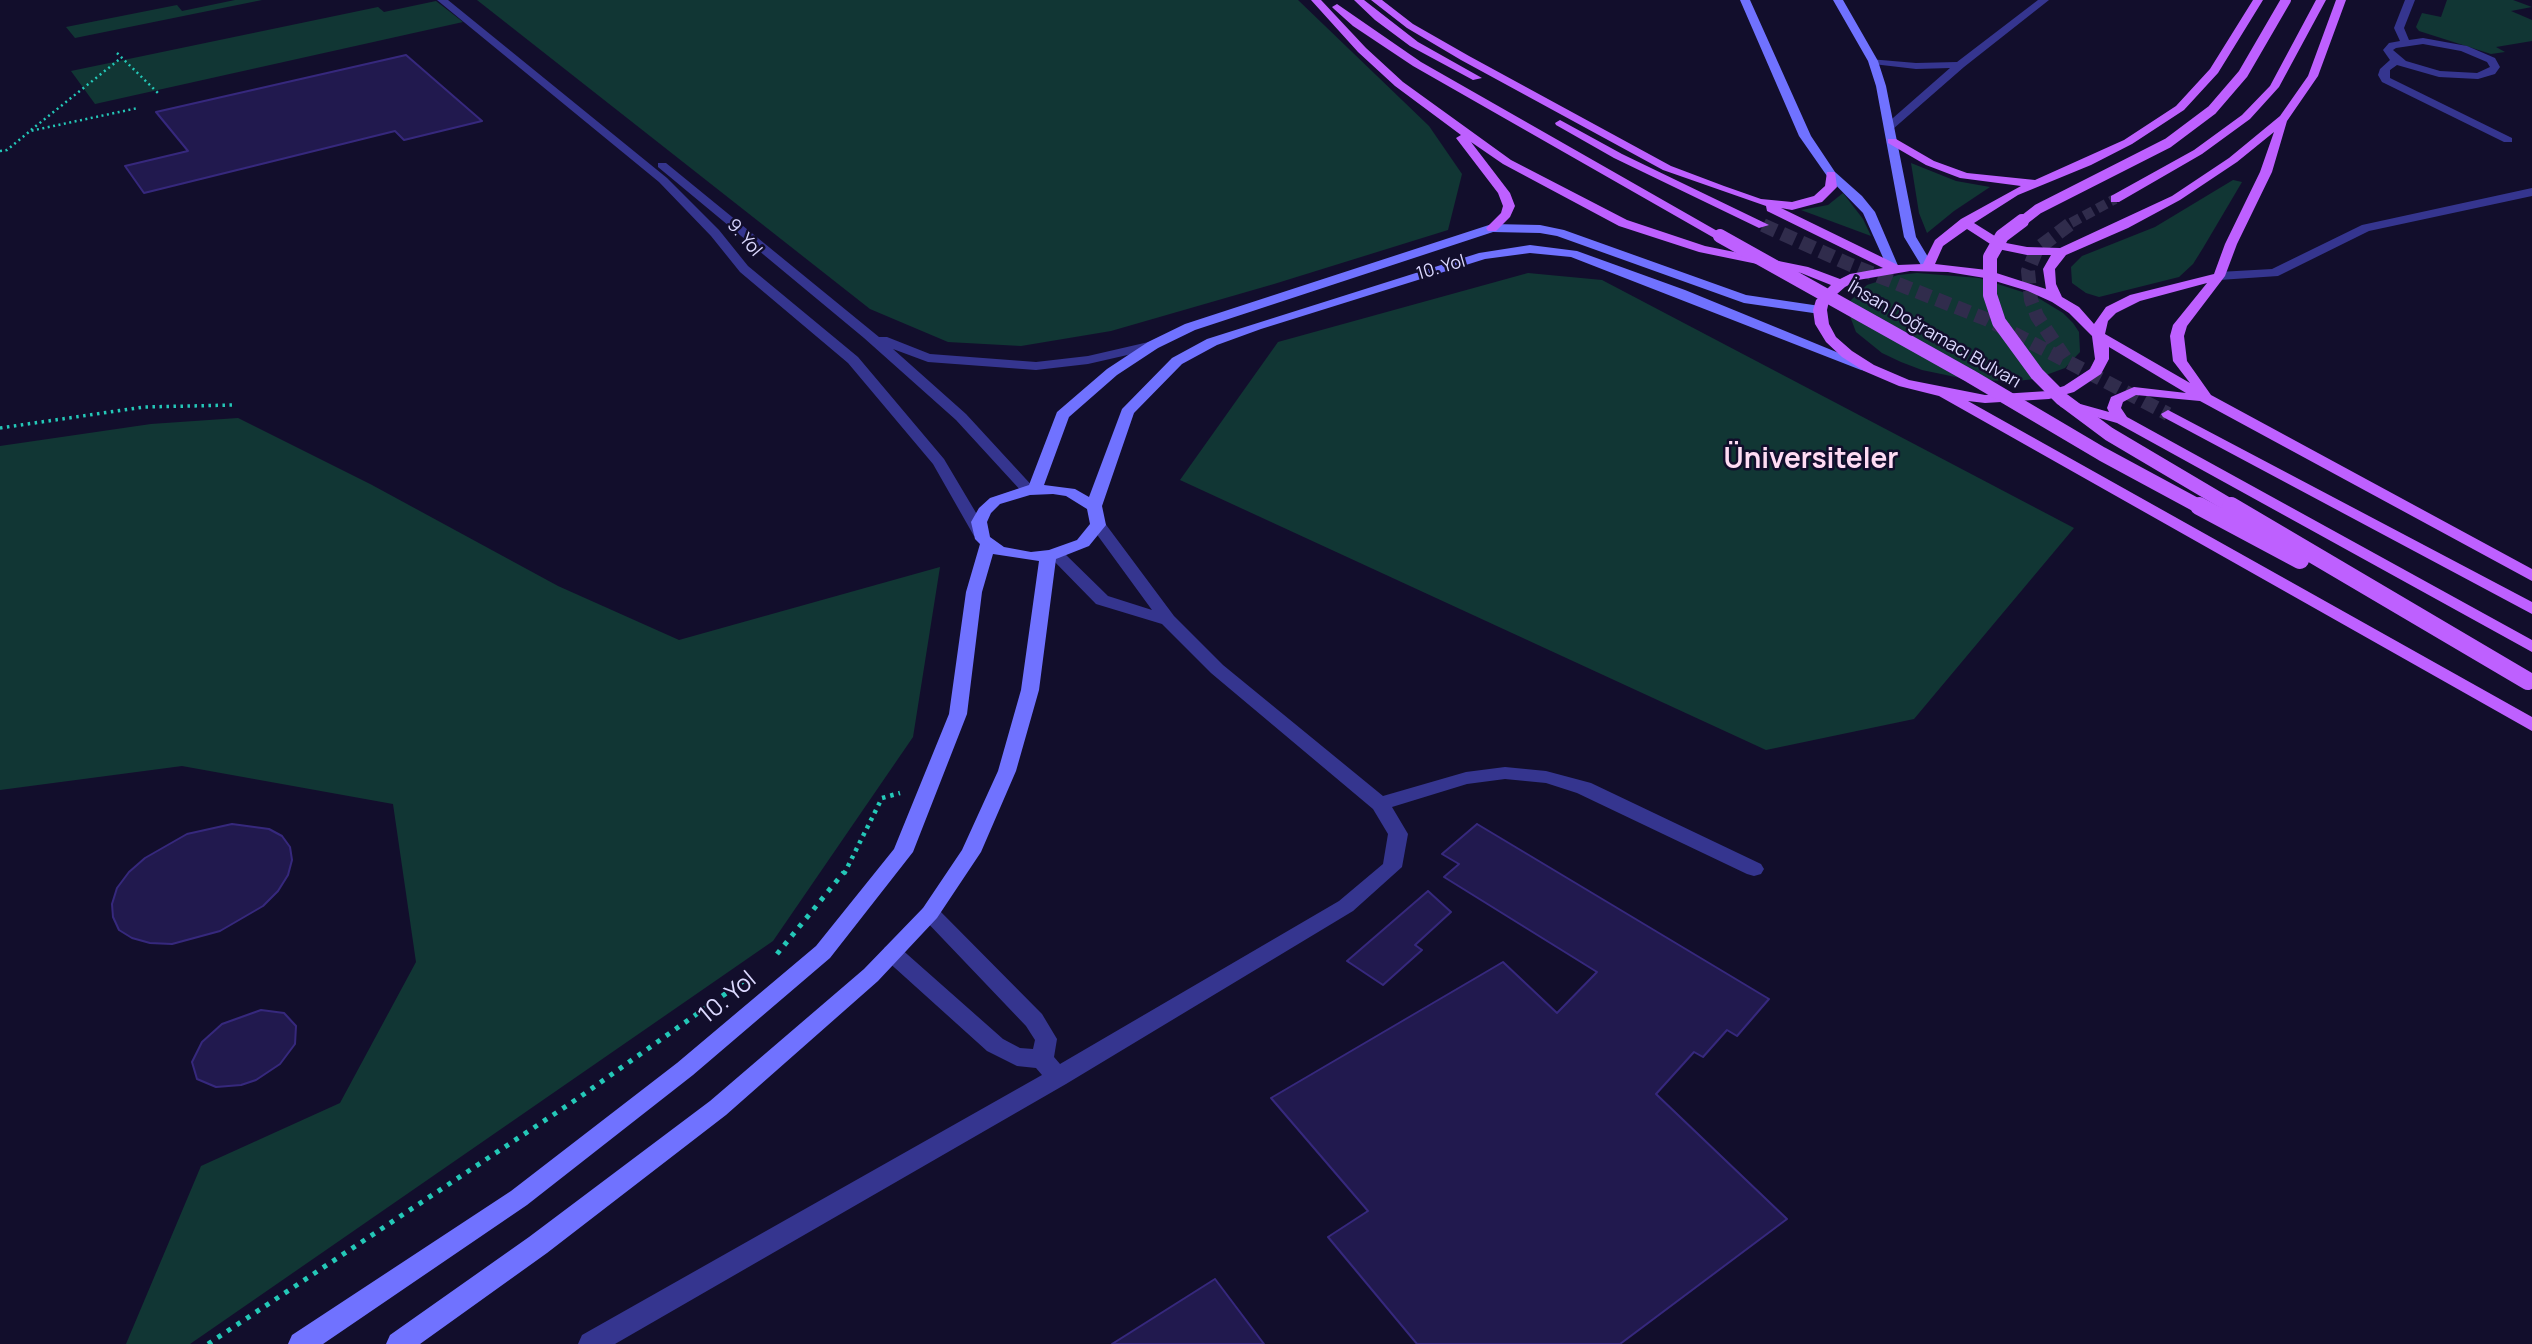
<!DOCTYPE html>
<meta charset="utf-8">
<style>
body{margin:0}
canvas{display:block;background:#120e2c}
</style>
<canvas width="2532" height="1344"></canvas>
<script>
const context = document.querySelector('canvas').getContext('2d');
context.lineJoin = 'round';
function fill(path, color) {
  context.fillStyle = color;
  context.fill(path, 'evenodd');
}
function poly(rows) {
  const path = new Path2D();
  for (const r of rows) {
    path.moveTo(r[0], r[1]);
    for (let i = 2; i < r.length; i += 2) path.lineTo(r[i], r[i + 1]);
  }
  return path;
}
function strokePath(path, color, width, dash) {
  context.strokeStyle = color;
  context.lineWidth = width;
  context.lineCap = dash ? 'butt' : 'round';
  context.setLineDash(dash || []);
  context.stroke(path);
}
function write(font, color, halo, rows, align = 'center') {
  context.font = font + ' Manrope,sans-serif';
  context.lineWidth = 5;
  context.setLineDash([]);
  context.textBaseline = 'middle';
  context.strokeStyle = halo;
  context.fillStyle = color;
  for (const [text, x, y, turn = 0] of rows) {
    context.save();
    context.translate(x, y);
    context.rotate((+turn || 0) * Math.PI / 180);
    context.textAlign = isNaN(turn) ? turn : align;
    if (halo) context.strokeText(text, 0, 0);
    context.fillText(text, 0, 0);
    context.restore();
  }
}
fill(poly([
 [235,0,262,0,75,38,66,27,177,5,182,11],
 [477,0,1298,0,1429,126,1462,174,1448,230,1274,284,1111,331,1021,346,948,342,870,309],
 [2447,0,2513,0,2532,7,2511,11,2532,20,2532,41,2496,47,2505,52,2491,54,2419,31,2416,27,2422,13,2441,17],
 [436,1,463,22,95,104,71,71,378,7,384,12],
 [1911,163,1956,181,1990,187,1954,211,1927,233,1919,213],
 [2233,180,2242,182,2203,248,2193,264,2179,277,2099,297,2086,293,2072,283,2071,267,2082,256,2155,227],
 [1843,193,1863,219,1871,236,1801,210,1828,205],
 [1528,273,1602,280,2074,528,1914,719,1766,750,1180,480,1278,342],
 [1917,273,1979,278,2035,296,2063,313,2073,323,2079,332,2080,352,2065,368,2035,379,2016,381,1970,380,1922,370,1901,362,1882,353,1856,332,1848,311,1850,301,1867,285,1898,275],
 [238,418,372,485,558,586,679,640,940,567,913,737,773,941,190,1344,126,1344,201,1166,340,1103,416,962,393,804,182,766,0,790,0,446,151,424]
]), '#113634');
const building = poly([
 [406,55,482,121,404,140,395,131,144,193,125,166,188,151,156,112,406,55],
 [232,824,269,829,282,836,290,847,292,860,288,875,278,891,263,906,220,931,172,944,150,943,132,938,119,930,113,917,112,904,117,888,129,872,145,858,187,834,232,824],
 [1477,824,1769,999,1737,1036,1727,1030,1703,1057,1694,1052,1656,1094,1787,1219,1620,1344,1417,1344,1328,1237,1368,1211,1271,1098,1503,962,1557,1013,1597,972,1444,877,1459,864,1442,854,1477,824],
 [1428,891,1451,912,1415,945,1422,950,1383,985,1347,961,1428,891],
 [261,1010,284,1013,296,1026,295,1044,280,1064,256,1080,241,1085,216,1087,197,1079,192,1062,202,1042,222,1024,261,1010],
 [1215,1279,1264,1344,1112,1344,1215,1279]
]);
fill(building, '#21194e');
strokePath(building, '#36287d', 2);
strokePath(poly([
 [2071,223,2115,199]
]), '#302c4c', 10, [10, 5]);
strokePath(poly([
 [1763,225,1851,265,1986,319,2168,414],
 [2065,358,2037,316,2031,300,2028,271,2037,249,2074,221]
]), '#302c4c', 14, [14, 7]);
strokePath(poly([
 [117,53,158,93],
 [31,130,121,58],
 [0,151,7,150,30,131,138,108]
]), '#24c8b8', 2.5, [2, 3.5]);
strokePath(poly([
 [0,428,144,407,234,405]
]), '#24c8b8', 3.5, [2.5, 4.5]);
strokePath(poly([
 [844,874,882,798,900,793]
]), '#24c8b8', 4.5, [3.5, 5]);
strokePath(poly([
 [777,954,844,872],
 [208,1344,577,1099,749,977]
]), '#24c8b8', 5, [4.5, 7]);
fill(poly([
 [2405,0,2415,0,2404,28,2409,40,2423,38,2467,46,2495,58,2500,67,2495,74,2478,79,2439,77,2397,65,2390,70,2390,78,2512,138,2512,142,2504,142,2382,82,2378,75,2380,69,2390,60,2383,50,2389,43,2400,41,2394,28,2405,0],
 [2423,44,2461,51,2487,62,2490,67,2477,73,2440,71,2406,61,2393,50,2396,48,2423,44],
 [1098,520,1104,522,1174,616,1223,665,1383,796,1466,772,1505,767,1546,771,1591,783,1761,864,1764,869,1761,874,1754,876,1747,874,1577,793,1546,783,1505,779,1467,784,1392,807,1408,834,1402,867,1353,911,1066,1084,615,1344,578,1344,582,1335,1042,1075,1036,1068,1017,1066,987,1051,885,959,882,953,885,947,892,945,899,947,1003,1039,1020,1048,1033,1049,1035,1040,1026,1026,923,918,920,913,923,908,930,905,937,908,1042,1014,1057,1039,1054,1057,1060,1064,1339,901,1383,864,1388,834,1373,809,1211,673,1162,624,1096,604,1050,557,1048,554,1050,551,1062,551,1108,596,1152,610,1090,525,1098,520]
]), '#35358f');
fill(poly([
 [437,0,448,0,667,178,719,230,748,266,858,357,944,459,988,533,986,536,974,536,933,464,848,363,740,272,711,236,659,182,437,0],
 [2038,0,2049,0,1964,67,1893,129,1885,129,1885,125,1950,68,1916,69,1873,64,1869,63,1869,59,1916,63,1957,62,2038,0],
 [658,163,666,163,879,337,887,337,930,354,1036,362,1088,356,1153,341,1160,345,1158,348,1088,364,1036,370,928,362,893,349,966,414,1036,490,1028,495,1023,493,956,420,864,338,658,167,658,163],
 [2532,188,2532,196,2369,231,2278,276,2219,280,2213,276,2219,272,2272,269,2362,225,2532,188]
]), '#35358f');
fill(poly([
 [1740,0,1750,0,1811,136,1835,172,1862,196,1875,212,1899,268,1897,271,1889,271,1863,213,1827,176,1799,136,1740,0],
 [1833,0,1843,0,1878,61,1886,86,1916,237,1934,267,1932,270,1924,270,1904,237,1876,86,1868,61,1833,0],
 [1492,224,1540,225,1564,230,1746,295,1820,306,1827,310,1820,314,1744,303,1557,236,1540,233,1493,232,1195,330,1158,348,1117,375,1069,417,1044,485,1075,489,1089,497,1122,409,1172,358,1207,339,1479,253,1530,245,1577,251,1685,290,1873,367,1866,371,1861,370,1571,257,1530,253,1485,259,1261,329,1217,345,1182,364,1134,413,1102,506,1106,525,1089,546,1056,559,1039,690,1016,771,981,852,937,918,878,981,726,1115,547,1253,420,1344,386,1344,390,1335,529,1237,710,1101,864,969,923,908,962,850,998,771,1021,690,1039,561,993,554,982,592,967,714,913,852,830,958,693,1075,527,1205,323,1344,288,1344,292,1335,511,1191,677,1063,816,946,894,849,949,714,966,592,980,544,975,539,971,522,979,508,990,498,1029,485,1057,412,1107,369,1148,342,1185,324,1492,224],
 [1053,494,1066,496,1087,509,1090,524,1077,540,1049,550,1031,552,1004,547,990,537,987,522,991,513,1000,504,1030,495,1053,494]
]), '#7072ff');
fill(poly([
 [1311,0,1321,0,1366,48,1403,82,1511,160,1627,220,1705,246,1808,267,1840,279,1850,274,1883,268,1767,211,1766,206,1663,170,1461,60,1407,28,1371,0,1382,0,1413,24,1469,56,1671,166,1724,186,1761,199,1792,202,1814,196,1825,186,1827,172,1835,172,1837,187,1822,202,1792,210,1781,208,1898,265,1923,264,1935,240,1961,219,2021,186,1960,178,1926,165,1888,143,1888,139,1896,139,1934,161,1967,173,2035,180,2124,140,2176,106,2210,69,2253,0,2263,0,2218,73,2184,110,2132,144,2091,165,2018,195,1974,223,2006,243,2027,247,2060,248,2172,196,2229,158,2280,116,2308,76,2336,0,2346,0,2318,76,2287,121,2272,172,2237,244,2225,276,2187,326,2184,336,2187,361,2211,395,2532,569,2532,581,2200,401,2136,395,2123,402,2121,408,2127,417,2532,640,2532,652,2117,423,2061,407,2059,404,2066,400,2109,412,2107,408,2111,397,2134,387,2186,393,2109,347,2109,359,2101,374,2074,392,2049,399,1985,403,1968,401,2532,717,2532,731,1939,396,1899,386,1864,371,1842,357,1826,342,1815,324,1813,310,1816,300,1831,285,1801,273,1699,252,1619,226,1503,164,1471,142,1510,193,1515,206,1510,217,1496,231,1488,231,1486,228,1501,213,1503,206,1498,193,1456,138,1461,135,1395,86,1358,52,1311,0],
 [2274,132,2260,172,2225,244,2214,274,2130,295,2106,307,2094,324,2079,307,2062,297,2056,284,2055,269,2066,255,2128,228,2180,200,2237,162,2274,132],
 [1967,229,1998,249,2027,255,2051,255,2043,269,2046,289,1987,270,1935,264,1943,246,1967,229],
 [1910,271,1948,272,1985,278,2028,291,2052,302,2069,313,2092,336,2095,359,2090,369,2064,386,2048,391,1985,395,1909,380,1874,365,1852,351,1836,337,1829,324,1827,310,1829,301,1845,287,1858,280,1910,271],
 [2207,283,2173,325,2170,336,2173,361,2190,383,2105,334,2108,321,2116,313,2140,301,2207,283],
 [1354,0,1364,0,1418,42,1482,78,1473,80,1410,46,1375,20,1354,0],
 [2316,0,2326,0,2279,87,2250,119,2202,154,2119,202,2111,202,2111,196,2194,150,2242,115,2270,86,2316,0],
 [1337,4,1421,62,1726,236,1716,239,1413,66,1353,26,1334,9,1332,7,1337,4],
 [1560,120,1622,154,1769,225,1759,228,1614,158,1556,125,1555,123,1560,120],
 [2168,410,2532,602,2532,614,2163,417,2161,414,2168,410]
]), '#be60ff');
strokePath(poly([
 [2020,223,2038,209,2168,143,2212,110,2243,74,2286,0]
]), '#be60ff', 10);
strokePath(poly([
 [2022,221,2002,236,1990,257,1990,295,1999,322,2037,374,2062,399,2109,434,2234,508],
 [1720,236,1970,376,2102,454,2202,508]
]), '#be60ff', 14);
strokePath(poly([
 [2199,506,2300,560],
 [2231,506,2528,681]
]), '#be60ff', 18);
write('18px', '#dcd9ff', '#120e2c', [
 ["9. Yol",744,238,49],
 ["10. Yol",1441,268,-16],
 ["İhsan Doğramacı Bulvarı",1934,335,30]
]);
write('24px', '#dcd9ff', '#120e2c', [
 ["10. Yol",728,998,-40]
]);
write('bold 28px', '#ffdbf3', '#120e2c', [
 ["Üniversiteler",1811,460]
]);
</script>
